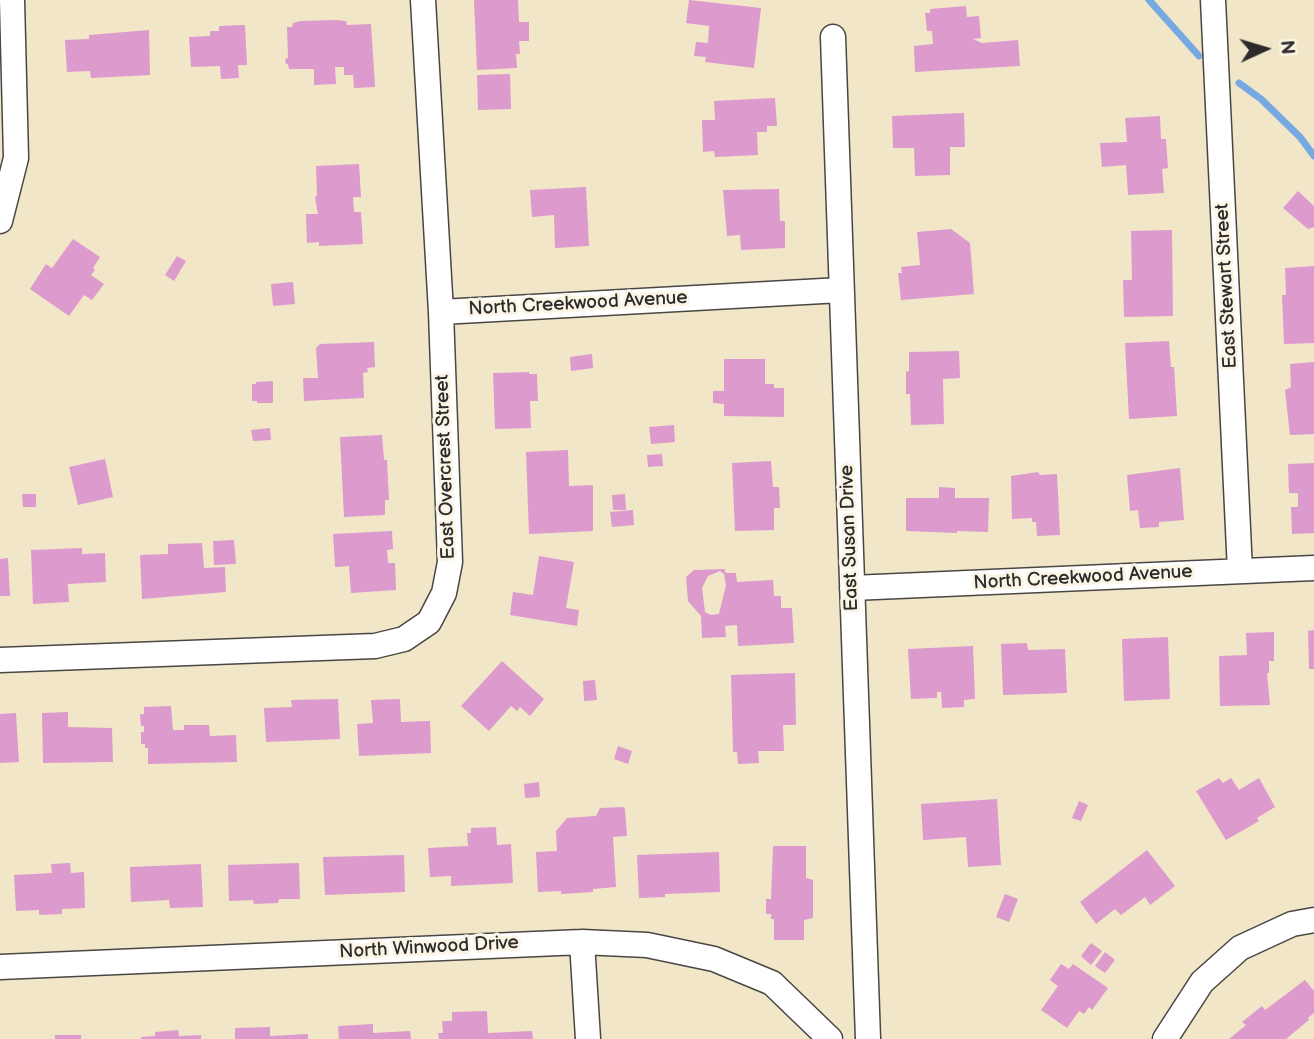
<!DOCTYPE html>
<style>
body{margin:0}
#map{position:relative;width:1314px;height:1039px;overflow:hidden;background:#f2e6c9;font-family:"Balsamiq Sans",sans-serif}
canvas{display:block}
.north{position:absolute;left:1230px;top:14px;width:70px;height:70px;-webkit-text-stroke:5px #fcf5e5;paint-order:stroke;rotate:86deg;font-size:19px;font-weight:700;line-height:28px;text-align:center;color:#2b2b2b}
.north::after{content:'';display:block;margin:auto;width:24px;height:32px;background:#2b2b2b;clip-path:polygon(50% 0,100% 100%,50% 72%,0 100%)}
</style>
<div id="map">
<canvas width="1314" height="1039"></canvas>
<div class="north">N</div>
</div>
<script>
const context = document.querySelector('canvas').getContext('2d');
context.lineJoin = 'round';
function poly(rows) {
  const path = new Path2D();
  for (const r of rows) {
    path.moveTo(r[0], r[1]);
    for (let i = 2; i < r.length; i += 2) path.lineTo(r[i], r[i + 1]);
  }
  return path;
}
function strokePath(path, color, width, dash) {
  context.strokeStyle = color;
  context.lineWidth = width;
  context.lineCap = dash ? 'butt' : 'round';
  context.setLineDash(dash || []);
  context.stroke(path);
}
function fill(path, color) {
  context.fillStyle = color;
  context.fill(path, 'evenodd');
}
function write(font, color, halo, rows, align = 'center') {
  context.font = font + ' "Balsamiq Sans",sans-serif';
  context.lineWidth = 6;
  context.setLineDash([]);
  context.textBaseline = 'middle';
  context.strokeStyle = halo;
  context.fillStyle = color;
  for (const [text, x, y, turn = 0] of rows) {
    context.save();
    context.translate(x, y);
    context.rotate((+turn || 0) * Math.PI / 180);
    context.textAlign = isNaN(turn) ? turn : align;
    if (halo) context.strokeText(text, 0, 0);
    context.fillText(text, 0, 0);
    context.restore();
  }
}
strokePath(poly([
 [1149,0,1199,56],
 [1239,83,1261,99,1300,137,1314,156]
]), '#76a8e2', 7);
fill(poly([
 [474,0,518,0,519,22,529,22,529,41,519,41,520,54,516,54,517,68,477,70],
 [689,0,761,8,754,68,705,62,706,57,694,56,696,42,708,43,709,26,686,23],
 [966,6,967,17,979,16,981,38,973,39,982,43,1018,40,1020,66,915,72,914,46,933,44,932,31,927,31,925,13,930,13,930,9],
 [336,20,346,21,347,25,371,24,375,87,354,88,353,75,344,75,344,67,335,67,336,84,314,85,314,69,289,69,288,64,286,64,285,59,288,58,287,27,292,27,293,23,301,21],
 [245,25,247,65,238,65,239,78,221,79,220,66,191,67,189,37,210,36,210,31,219,31,219,26],
 [149,30,150,75,91,78,90,71,67,72,65,40,89,39,89,35],
 [510,74,511,109,478,110,477,75],
 [775,98,777,126,767,126,767,132,757,132,758,155,715,157,714,151,703,152,702,120,715,120,714,101],
 [964,113,965,147,950,147,950,175,915,176,914,148,893,148,892,116],
 [1160,116,1161,139,1166,139,1168,168,1162,169,1164,193,1128,195,1126,165,1102,167,1100,143,1127,142,1125,118],
 [359,164,361,197,353,197,354,212,361,212,363,244,319,246,319,242,307,243,306,214,318,214,315,198,317,195,316,166],
 [586,187,589,246,555,248,554,215,532,217,530,190],
 [779,189,780,221,785,221,785,248,741,250,740,235,727,236,723,190],
 [1298,191,1314,206,1314,227,1308,229,1283,208],
 [951,229,970,243,974,294,901,300,898,273,902,273,901,267,920,265,917,232],
 [1172,230,1173,316,1124,317,1123,280,1132,280,1131,231],
 [73,239,100,257,93,268,95,270,91,275,104,284,92,300,84,295,69,316,30,289,46,264,52,268],
 [177,256,186,261,174,281,165,275],
 [1314,266,1314,343,1284,344,1282,295,1286,295,1285,268],
 [293,282,295,304,273,306,271,284],
 [1169,341,1171,367,1174,367,1177,416,1129,419,1125,343],
 [374,342,375,367,367,368,368,372,363,373,364,398,304,401,303,378,318,378,316,348,320,344],
 [959,351,960,378,943,379,944,424,911,425,910,394,906,394,906,372,909,371,909,352],
 [592,354,593,368,571,371,570,357],
 [724,359,765,359,765,384,774,384,774,388,784,388,784,417,724,416,724,404,713,403,713,391,724,391],
 [1314,362,1314,434,1290,435,1285,390,1291,387,1290,364],
 [529,372,529,374,537,374,538,401,530,401,531,428,495,429,493,373],
 [273,381,273,403,257,403,257,401,252,401,252,384,256,384,256,382],
 [674,425,675,442,651,444,649,427],
 [270,428,271,440,253,441,251,430],
 [382,435,384,460,387,460,389,500,385,500,385,515,344,517,340,437],
 [568,450,569,486,593,485,593,531,529,534,526,452],
 [662,454,663,466,648,467,647,455],
 [105,459,113,497,78,505,69,467],
 [771,461,773,487,779,487,780,508,774,508,774,530,735,531,732,463],
 [1314,463,1314,533,1292,534,1291,507,1298,507,1298,493,1289,493,1288,464],
 [1180,468,1184,520,1159,522,1159,527,1140,528,1138,510,1130,511,1127,475],
 [1038,472,1040,475,1057,474,1060,535,1037,536,1036,522,1032,522,1032,518,1012,519,1011,476],
 [939,487,955,488,955,498,989,498,988,532,957,531,957,533,906,531,906,498,939,498],
 [22,494,36,494,36,507,23,507],
 [625,494,626,510,613,510,612,495],
 [633,510,634,525,612,527,610,512],
 [392,531,393,549,387,550,388,563,395,563,396,590,351,593,349,566,335,567,333,534],
 [234,540,236,564,214,565,213,541],
 [202,543,204,568,225,567,226,592,142,599,140,555,168,554,168,544],
 [82,548,82,554,105,553,106,582,68,584,69,602,33,604,31,550],
 [539,556,574,562,566,608,579,610,577,626,510,615,513,592,533,595],
 [8,558,10,596,0,596,0,559],
 [726,569,724,571,727,573,736,573,737,582,773,580,774,596,781,596,781,608,792,608,794,643,738,646,737,625,725,626,726,637,702,638,701,616,688,601,686,577,694,570],
 [720,571,724,574,726,585,719,614,711,615,705,612,702,588,708,576],
 [1314,630,1314,669,1309,669,1308,631],
 [1274,632,1274,661,1269,661,1269,673,1267,673,1270,705,1220,706,1219,656,1247,655,1246,633],
 [1168,637,1170,699,1124,701,1122,639],
 [1027,643,1028,650,1065,649,1067,693,1003,695,1001,644],
 [973,646,975,699,964,700,964,707,942,708,941,692,937,692,937,698,911,699,908,649],
 [502,661,544,699,530,716,520,707,517,711,511,706,489,731,461,706],
 [795,673,796,725,783,725,784,751,758,751,759,763,738,764,737,752,733,752,731,675],
 [595,680,597,700,584,701,583,681],
 [338,699,340,739,266,742,264,708,292,707,291,700],
 [400,699,401,722,430,721,431,753,359,756,357,724,373,723,371,700],
 [171,706,173,730,184,730,184,725,209,725,210,736,236,735,237,762,148,764,148,748,145,748,145,744,141,744,141,732,144,732,144,726,141,726,140,714,144,714,144,707],
 [68,712,68,727,112,728,113,762,43,763,42,713],
 [16,713,19,762,0,763,0,714],
 [618,746,632,751,628,764,614,759],
 [1219,778,1223,783,1231,778,1239,790,1259,778,1275,807,1257,818,1259,821,1226,840,1196,791],
 [539,782,540,797,525,798,524,784],
 [997,799,1001,865,968,867,966,837,923,840,921,804],
 [1079,801,1088,805,1081,821,1072,818],
 [623,807,625,809,627,836,613,837,616,887,593,889,593,892,561,894,561,891,538,892,536,852,557,851,556,831,567,818,596,816,600,808],
 [496,827,497,845,511,844,513,883,451,886,451,876,430,877,428,848,468,846,467,833,471,833,471,828],
 [773,846,806,846,806,878,813,880,813,918,804,920,804,940,774,940,774,919,771,919,771,914,766,914,766,899,771,899],
 [1147,850,1175,886,1150,905,1145,897,1121,915,1115,909,1096,924,1080,902],
 [719,852,720,892,665,894,665,897,639,898,637,855],
 [404,855,405,892,325,895,323,857],
 [70,863,71,873,84,872,85,908,62,909,62,914,39,915,39,910,16,911,14,875,52,873,51,864],
 [299,863,300,899,279,899,278,903,254,904,253,900,229,901,228,865],
 [201,864,203,907,170,908,169,900,131,902,130,867],
 [1005,894,1018,899,1009,922,996,917],
 [1091,943,1102,951,1091,965,1081,956],
 [1105,952,1115,960,1105,973,1095,966],
 [1061,964,1069,969,1073,964,1108,988,1092,1010,1089,1007,1084,1014,1079,1011,1067,1028,1041,1010,1058,986,1050,980],
 [1305,980,1314,991,1314,1013,1308,1018,1309,1020,1286,1039,1229,1039,1246,1025,1242,1022,1262,1006,1265,1010],
 [487,1011,488,1033,532,1031,533,1039,439,1039,438,1033,443,1033,442,1021,452,1021,452,1012],
 [373,1024,373,1033,410,1031,411,1039,339,1039,338,1026],
 [270,1027,270,1036,308,1034,308,1039,235,1039,235,1028],
 [178,1030,179,1036,201,1035,201,1039,141,1039,141,1037,155,1036,155,1032],
 [55,1035,81,1035,81,1039,55,1039]
]), '#dc9acd');
const street = poly([
 [1213,0,1240,571],
 [833,37,868,1039],
 [0,221,16,158,12,0],
 [441,312,841,290],
 [852,588,1314,568],
 [0,660,375,646,404,639,429,622,444,593,450,562,441,312,423,0],
 [582,942,588,1039],
 [0,967,582,942,647,945,714,959,772,983,830,1039],
 [1165,1039,1202,982,1240,948,1292,924,1314,920]
]);
strokePath(street, '#494743', 27);
strokePath(street, '#fff', 24);
write('19px', '#2b2b2b', '#fcf5e5', [
 ["East Stewart Street",1227,286,-93],
 ["North Creekwood Avenue",578,304,-3],
 ["East Overcrest Street",446,467,-92],
 ["East Susan Drive",850,538,-92],
 ["North Creekwood Avenue",1083,578,-3],
 ["North Winwood Drive",429,948,-3]
]);
</script>
